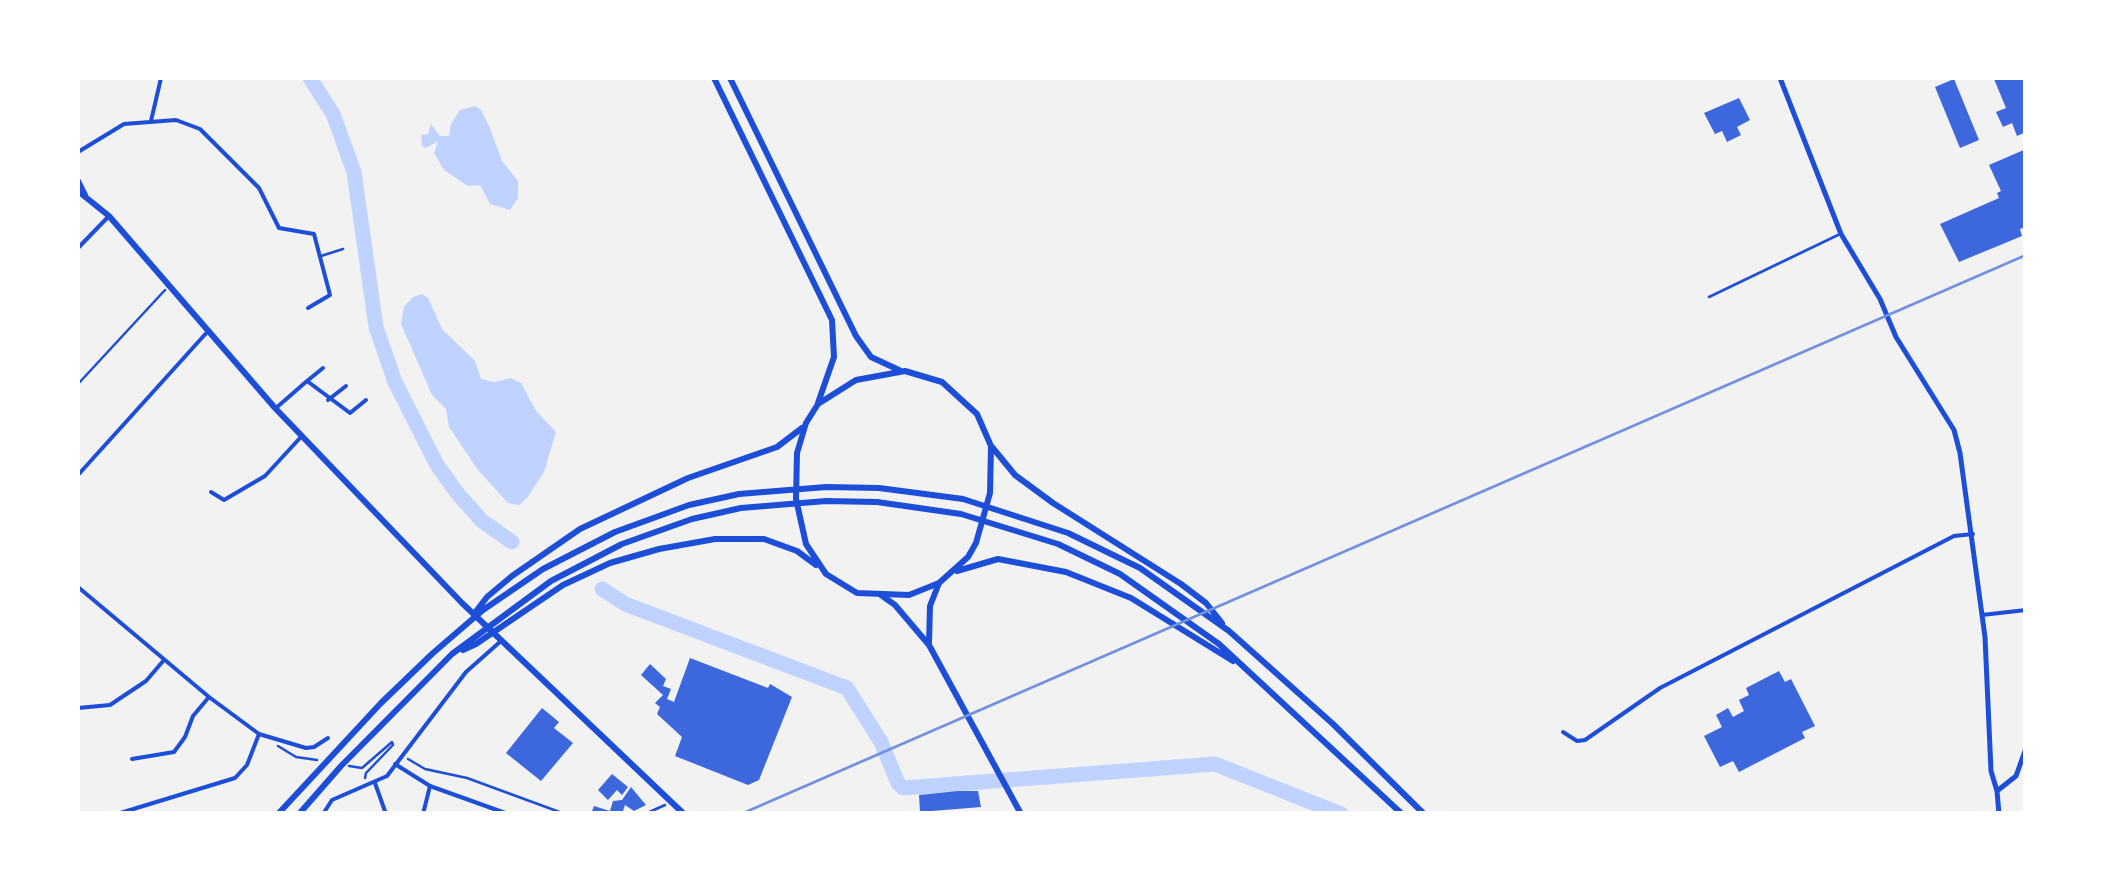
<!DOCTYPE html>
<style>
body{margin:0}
#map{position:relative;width:2103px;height:891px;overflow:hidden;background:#f2f2f2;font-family:"Work Sans",sans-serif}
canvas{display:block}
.frame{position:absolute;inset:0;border:80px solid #fff;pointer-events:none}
</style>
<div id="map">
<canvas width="2103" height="891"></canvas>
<div class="frame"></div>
</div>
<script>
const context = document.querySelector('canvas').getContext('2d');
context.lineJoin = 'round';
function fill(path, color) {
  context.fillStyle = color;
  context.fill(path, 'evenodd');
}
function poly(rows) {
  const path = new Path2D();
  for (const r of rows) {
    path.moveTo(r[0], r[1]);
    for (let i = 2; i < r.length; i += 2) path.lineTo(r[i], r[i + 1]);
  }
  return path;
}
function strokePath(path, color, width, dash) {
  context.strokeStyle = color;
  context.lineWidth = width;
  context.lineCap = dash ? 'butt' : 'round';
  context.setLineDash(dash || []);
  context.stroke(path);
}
fill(poly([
 [475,106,481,110,489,126,502,161,518,181,518,198,510,210,490,204,480,185,468,186,444,170,434,153,438,141,426,148,422,146,421,135,428,134,431,124,440,136,449,136,451,124,460,110],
 [422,294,428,298,442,329,475,361,481,379,494,382,511,378,521,383,536,411,556,432,544,472,527,498,519,505,508,503,478,470,449,427,446,409,432,395,401,324,404,307,413,297]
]), '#bfd3fe');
strokePath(poly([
 [310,78,333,114,354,172,376,327,395,382,437,465,458,494,482,521,512,542],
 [602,589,625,604,847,688,881,742,898,783,903,788,1215,764,1341,814]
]), '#bfd3fe', 15);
fill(poly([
 [1998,78,2026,78,2026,132,2017,136,2012,123,2003,127,1996,112,2006,108,1994,79],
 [1954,79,1979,140,1960,148,1935,87],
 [1739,98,1750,120,1737,127,1741,135,1727,142,1722,131,1715,134,1704,113],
 [2026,149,2026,227,2020,229,2022,236,1959,262,1940,224,1999,198,1997,193,2001,191,1989,165],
 [690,658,768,688,770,684,792,697,759,780,748,785,675,756,682,737,657,714,660,707,655,703,663,695,641,675,650,664,666,679,663,686,671,689,667,699,674,702],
 [1779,671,1785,682,1791,679,1815,726,1802,732,1805,738,1739,772,1733,761,1720,767,1704,736,1722,727,1716,715,1728,708,1733,717,1744,711,1739,700,1749,695,1746,688],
 [542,708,559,722,554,728,573,743,541,781,506,753],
 [612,774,628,787,622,795,617,790,608,800,598,790],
 [631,787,646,805,634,811,625,805,622,814,591,814,594,806,610,811,613,801,622,800],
 [958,791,978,791,981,807,920,812,919,795]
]), '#3d67dc');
strokePath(poly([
 [78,384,165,290],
 [278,746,296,757,317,760],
 [408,759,425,769,467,778,565,814],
 [349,766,362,768,392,742,393,745,366,773,365,778],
 [645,814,665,805]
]), '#1d4ed8', 2.5);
strokePath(poly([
 [321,256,343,249],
 [1709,297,1838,235]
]), '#1d4ed8', 2.5);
strokePath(poly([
 [151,121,161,78],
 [78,152,124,124,176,120,200,129,259,188,279,228,314,234,330,295,308,308],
 [78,248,109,216],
 [307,381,323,368],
 [328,400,346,386],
 [276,408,307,381,350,413,366,400],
 [78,475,209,330],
 [211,492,224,500,265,476,300,438],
 [78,587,209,697,259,734,306,748,314,747,328,738],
 [1982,615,2026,610],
 [78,708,110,705,146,681,164,660],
 [1563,732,1577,741,1585,740,1660,688,1954,536,1973,534],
 [132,759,174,752,185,737,193,716,209,697],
 [395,764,430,786,508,814],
 [375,783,386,814],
 [117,814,235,778,247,765,259,734],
 [323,814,332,800,387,776,466,672,501,641],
 [423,814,430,786]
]), '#1d4ed8', 4);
strokePath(poly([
 [1780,78,1841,234,1880,299,1896,337,1954,430,1960,453,1985,637,1991,771,1997,791,1999,814],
 [1997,791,2016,776,2026,748]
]), '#1d4ed8', 5);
strokePath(poly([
 [78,181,85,195],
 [78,191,109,216,275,408,462,603,684,814],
 [881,595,895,605,929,645,1021,814],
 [929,643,930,606,939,583]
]), '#1d4ed8', 6);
strokePath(poly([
 [714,78,832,320,834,357,818,403],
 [730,78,856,336,871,357,899,370],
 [905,371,942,382,977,414,991,446,990,493,976,543,968,557,939,583,909,595,857,593,826,574,806,544,796,499,797,453,806,423,818,404,856,380,905,371],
 [992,447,1015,475,1053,503,1181,584,1206,603,1222,623],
 [957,571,998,559,1066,572,1131,598,1233,661],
 [474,614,487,597,512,576,580,529,688,478,777,447,802,428],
 [463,650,476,644,563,585,610,563,659,549,715,539,764,539,797,551,816,565],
 [278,814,381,703,433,653,483,610,543,569,615,532,689,505,739,494,826,487,879,488,963,499,1068,533,1140,568,1229,631,1333,724,1424,814],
 [299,814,341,766,452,654,551,581,622,544,692,519,741,508,826,501,877,502,961,514,1058,544,1120,574,1219,644,1402,814]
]), '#1d4ed8', 6);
strokePath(poly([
 [741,814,2026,255]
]), '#7290e2', 2.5);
</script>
